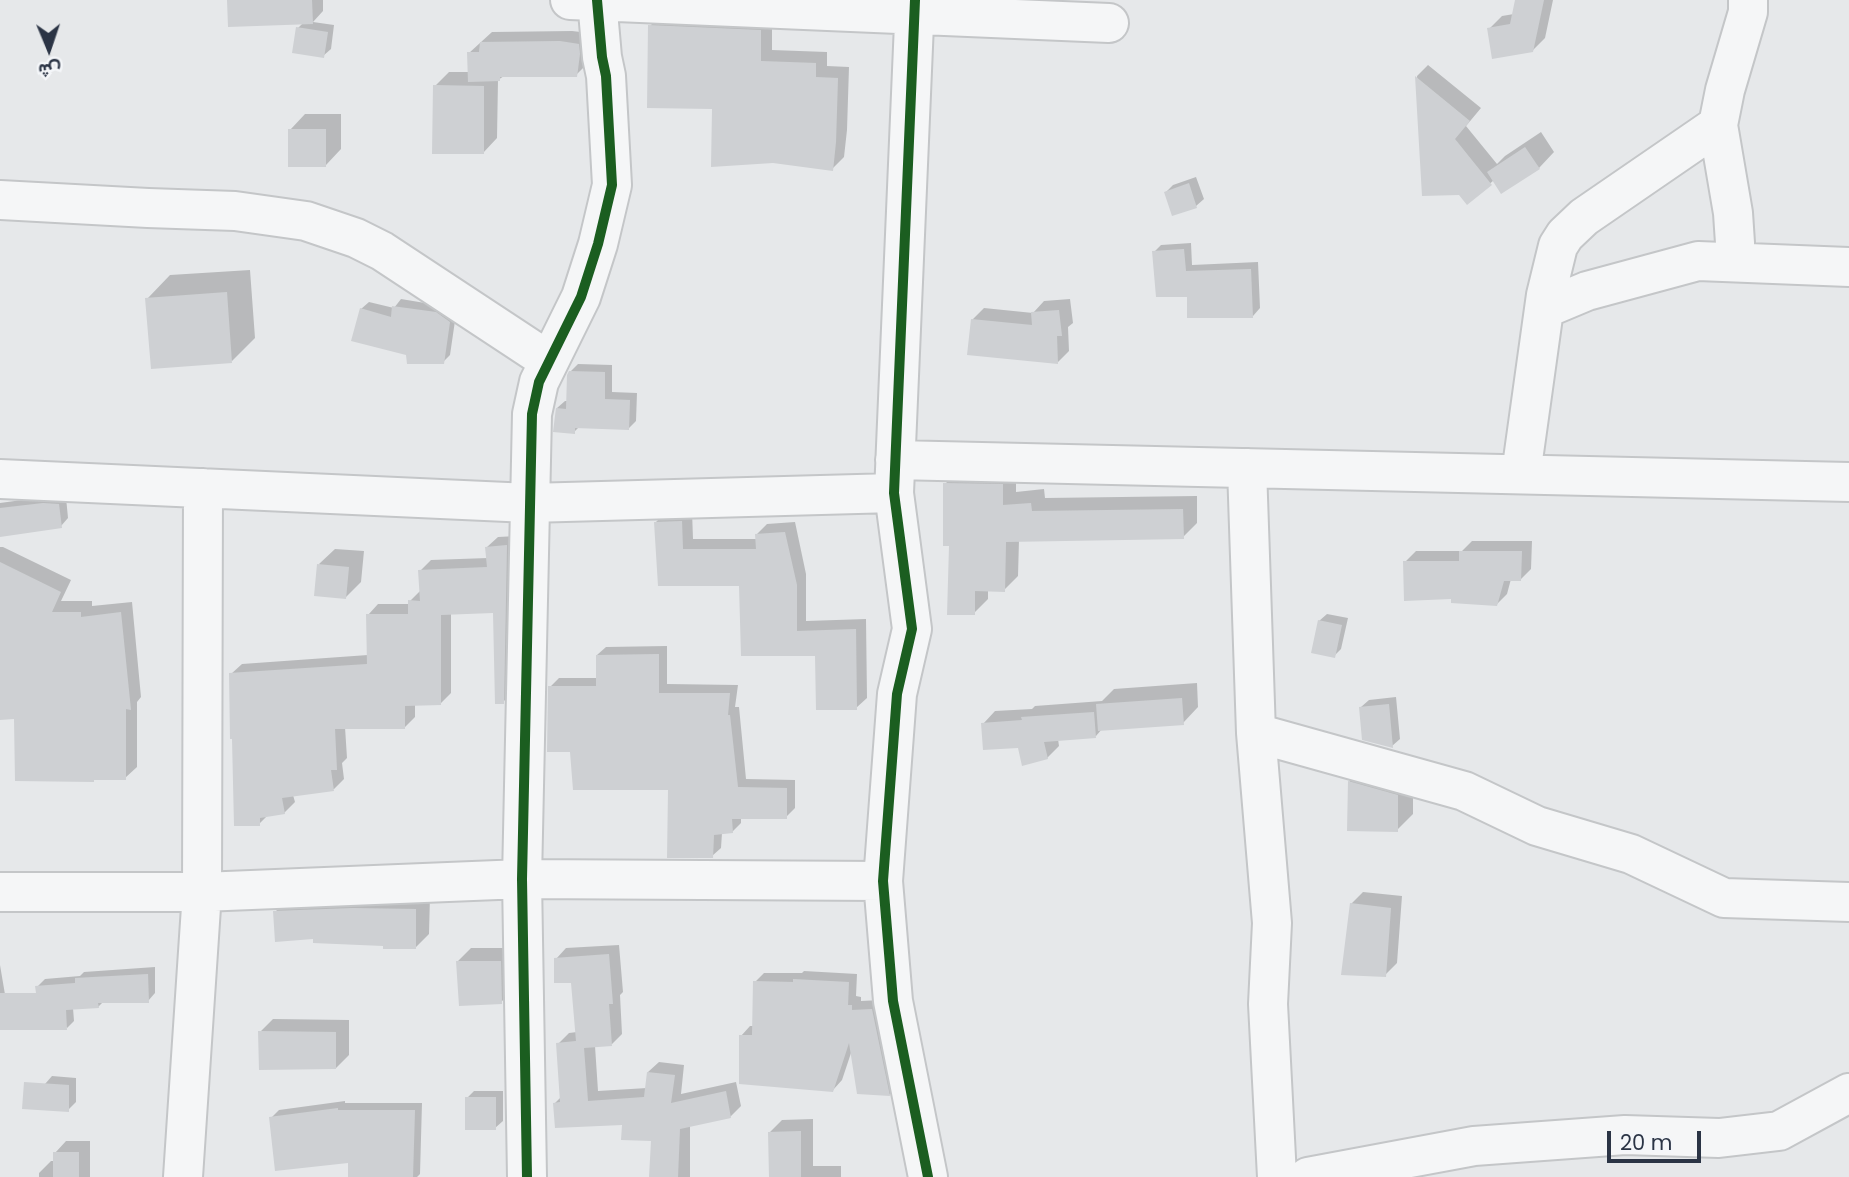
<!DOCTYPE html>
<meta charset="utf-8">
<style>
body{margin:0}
#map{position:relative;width:1849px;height:1177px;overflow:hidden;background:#e6e8ea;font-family:Poppins,Vazirmatn,sans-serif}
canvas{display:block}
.north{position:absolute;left:14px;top:14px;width:70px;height:70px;-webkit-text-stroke:5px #f4f6f9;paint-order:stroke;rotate:178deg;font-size:19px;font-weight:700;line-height:28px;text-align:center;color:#2b3445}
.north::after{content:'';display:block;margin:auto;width:24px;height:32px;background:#2b3445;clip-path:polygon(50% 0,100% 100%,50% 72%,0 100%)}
.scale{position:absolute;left:1607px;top:1131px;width:94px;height:32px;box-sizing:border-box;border:4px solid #2b3445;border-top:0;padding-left:9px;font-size:21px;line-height:24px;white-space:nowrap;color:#2b3445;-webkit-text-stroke:5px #f4f6f9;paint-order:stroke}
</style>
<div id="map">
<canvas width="1849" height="1177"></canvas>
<div class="north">ش</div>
<div class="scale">20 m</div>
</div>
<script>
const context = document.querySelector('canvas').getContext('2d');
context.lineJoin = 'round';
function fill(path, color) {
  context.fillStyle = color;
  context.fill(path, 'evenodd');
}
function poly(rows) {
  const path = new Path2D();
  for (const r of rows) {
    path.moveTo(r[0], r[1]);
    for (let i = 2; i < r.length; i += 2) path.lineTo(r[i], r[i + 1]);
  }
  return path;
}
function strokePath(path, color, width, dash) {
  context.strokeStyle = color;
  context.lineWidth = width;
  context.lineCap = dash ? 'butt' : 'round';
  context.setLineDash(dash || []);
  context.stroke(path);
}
fill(poly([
 [282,0,323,0,323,11,313,22,334,25,331,49,323,56,298,28,303,23],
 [1517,0,1553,0,1545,38,1532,51,1489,29,1502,16,1514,14],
 [662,14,772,19,772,50,827,52,827,66,849,67,847,130,844,157,832,169,650,26],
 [572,31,589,33,587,64,576,75,504,76,498,80,497,138,483,153,435,86,449,72,469,72,469,53,492,32],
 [1428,65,1481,108,1466,126,1497,164,1505,156,1541,132,1554,152,1539,168,1494,180,1468,203,1460,193,1424,195,1417,76],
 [305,114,341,114,341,149,326,165,290,130],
 [1196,177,1204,199,1196,206,1166,192,1173,185],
 [1191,243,1192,265,1258,262,1260,308,1253,316,1189,296,1154,252,1161,245],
 [250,270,255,338,232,361,147,299,170,275],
 [401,299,443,306,456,314,450,355,443,362,408,354,361,309,369,302,394,308],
 [1070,299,1073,323,1068,327,1069,351,1058,362,972,320,984,308,1033,313,1044,301],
 [578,364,612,365,612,392,637,393,636,421,629,428,579,427,574,432,557,408,565,401,568,401,570,372],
 [959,470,1016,471,1016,492,1044,489,1045,498,1197,496,1197,523,1183,537,1019,540,1018,576,1004,590,988,590,988,599,974,613,951,544,945,484],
 [51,496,66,497,68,518,61,526,0,535,0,503],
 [692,511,693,539,757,539,757,534,767,524,795,522,806,574,806,621,866,619,867,698,856,708,817,655,741,584,659,584,656,522,666,512],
 [517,536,514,691,503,702,495,611,451,613,451,693,440,704,415,704,415,717,404,728,345,727,347,758,342,763,344,779,334,789,293,795,295,802,284,813,268,815,259,824,231,674,242,664,368,655,368,615,378,604,410,604,410,601,421,590,420,571,431,560,488,558,487,547,498,537],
 [1472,541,1532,541,1531,569,1520,580,1511,579,1507,594,1496,605,1453,597,1405,562,1416,551,1462,551],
 [0,547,3,547,71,580,61,601,92,601,92,606,132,602,141,697,137,702,137,767,125,778,0,616],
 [335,549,364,551,361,582,345,598,319,564],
 [1327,614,1348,618,1341,649,1334,656,1319,621],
 [667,646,667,684,738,685,735,707,739,707,746,779,795,780,795,808,786,817,741,817,741,823,732,832,722,833,721,848,712,856,670,788,572,750,550,687,559,678,598,678,597,655,606,647],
 [1197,683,1198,707,1183,723,1102,729,1096,736,1058,739,1059,746,1047,758,1019,746,983,724,995,711,1032,709,1035,706,1102,701,1114,689],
 [1396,697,1400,739,1392,746,1361,707,1369,700],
 [1365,766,1413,780,1413,814,1397,830,1349,782],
 [1363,892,1402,896,1397,963,1385,975,1351,904],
 [430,896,429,934,415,948,315,938,275,912,289,898],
 [619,945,623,992,620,995,622,1034,612,1044,595,1046,598,1091,647,1088,648,1072,659,1062,684,1065,681,1094,736,1082,741,1106,730,1117,690,1125,690,1177,651,1177,652,1139,624,1123,555,1103,561,1097,558,1044,569,1033,577,1032,573,981,556,959,566,948],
 [471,948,514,948,515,989,501,1002,458,961],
 [0,965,9,1018,0,1027],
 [155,967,155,993,148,1001,104,1001,98,1007,73,1008,74,1021,67,1028,37,987,45,979,80,976,84,972],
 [804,971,857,974,856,996,861,997,861,1001,881,1000,898,1086,889,1095,852,1050,842,1080,833,1090,741,1036,750,1026,754,1026,755,982,764,973,802,973],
 [273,1019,349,1020,349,1055,336,1068,260,1032],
 [52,1076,76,1078,76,1102,68,1110,45,1084],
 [474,1091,503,1091,503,1121,495,1128,467,1098],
 [345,1101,345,1103,422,1103,420,1174,417,1177,350,1177,350,1161,271,1118,279,1110],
 [813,1119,813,1166,841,1166,841,1177,770,1177,769,1133,782,1120],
 [66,1141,90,1141,90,1177,39,1177,39,1173,51,1161,54,1161,55,1153]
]), '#0003');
fill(poly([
 [227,0,312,0,313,24,228,27],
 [1515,0,1544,0,1533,52,1492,59,1487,28,1510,24],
 [648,25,761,30,761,61,816,63,816,77,838,78,836,142,833,171,773,163,711,167,712,109,647,108],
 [296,27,328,32,324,58,292,53],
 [560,41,579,44,580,54,577,77,500,77,500,81,468,82,467,52,479,52,480,42],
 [1415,76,1470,121,1455,139,1492,185,1467,205,1459,195,1422,196],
 [433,85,484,86,484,154,432,154],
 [288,129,326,129,326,167,288,167],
 [1525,147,1540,169,1501,194,1487,172],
 [1189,183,1197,208,1172,216,1164,192],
 [1184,249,1186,271,1251,269,1253,318,1187,318,1187,297,1156,297,1152,251],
 [227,292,232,363,151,369,145,298],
 [392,306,436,312,450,322,444,364,407,364,406,355,351,341,360,308,391,317],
 [1059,310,1062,336,1057,336,1058,364,967,355,971,319,1032,325,1031,312],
 [569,371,605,372,605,399,630,400,629,430,575,428,575,434,553,432,556,408,566,409,567,375],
 [943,483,1003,484,1003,505,1031,503,1032,511,1183,509,1184,539,1006,542,1005,592,975,591,975,615,947,615,949,546,943,546],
 [43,503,59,504,62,528,0,537,0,508],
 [682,521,683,549,756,549,755,534,785,532,797,585,797,631,856,629,857,710,816,710,815,656,741,656,739,586,658,586,654,522],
 [507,545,504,704,495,704,493,613,441,615,441,705,405,706,405,729,335,729,337,770,331,770,334,791,282,798,285,814,260,818,260,826,234,826,232,739,230,739,229,673,367,664,366,614,408,614,408,600,420,601,418,570,487,567,485,547],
 [1459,551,1522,551,1521,581,1504,581,1497,606,1451,603,1451,599,1404,601,1403,561,1459,561],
 [0,562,61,592,52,612,81,612,81,617,121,612,131,710,126,709,126,780,94,780,94,782,15,781,14,719,0,720],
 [317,564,349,567,346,599,314,596],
 [1318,620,1342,625,1335,658,1311,653],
 [659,654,659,693,730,693,728,715,730,715,738,787,787,788,787,819,732,819,733,833,714,835,713,858,667,858,668,790,573,790,570,752,547,752,548,686,596,686,596,655],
 [1182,698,1184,725,1098,731,1096,704],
 [1389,704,1393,748,1362,740,1359,707],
 [1094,712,1096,738,1044,742,1048,759,1022,766,1018,748,983,750,981,723,1022,720,1021,717],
 [1348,781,1398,795,1398,832,1347,831],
 [1350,903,1391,908,1386,977,1341,975],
 [353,908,416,909,416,949,383,949,383,946,313,943,313,939,275,942,273,911],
 [609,954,613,1004,609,1004,612,1046,584,1048,588,1101,644,1097,647,1072,675,1075,671,1103,726,1091,731,1118,680,1129,678,1177,649,1177,651,1141,621,1140,622,1125,555,1128,553,1103,560,1102,556,1043,576,1041,571,983,554,983,554,958],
 [456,961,501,961,502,1004,459,1006],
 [148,974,149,1003,98,1003,99,1008,66,1010,67,1030,0,1030,0,993,36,993,35,986,75,983,75,978],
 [793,979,849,982,848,1005,852,1005,852,1010,872,1009,890,1096,857,1094,849,1043,833,1092,739,1084,739,1035,752,1035,753,981,793,982],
 [258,1031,336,1032,336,1069,259,1070],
 [24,1082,69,1085,69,1112,22,1109],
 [465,1097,496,1097,496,1130,465,1130],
 [338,1108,338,1110,415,1110,413,1177,348,1177,348,1163,275,1171,269,1117],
 [801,1131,801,1177,769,1177,768,1132],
 [53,1152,79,1152,79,1177,53,1177]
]), '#ced0d3');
const minor = poly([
 [570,0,1109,23],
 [915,0,894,493,912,629,897,694,883,881,893,1001,928,1177],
 [0,200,148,208,235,211,306,221,356,238,382,251,549,361],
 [1733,262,1735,243,1733,213,1718,125,1725,90,1748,12,1748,0],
 [1544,309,1587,291,1698,261,1849,267],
 [895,460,1849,482],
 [1247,468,1256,733,1272,923,1268,1004,1277,1177],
 [1521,474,1546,295,1558,246,1565,235,1584,217,1718,125],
 [0,479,529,503,894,493],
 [1256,733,1464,791,1537,826,1631,854,1724,898,1849,902],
 [0,892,202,892,522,879,883,881],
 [183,1177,202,892,203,488],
 [527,1177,522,879,532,414,539,382,581,297,598,244,612,185,606,76,602,57,597,0],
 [1308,1177,1474,1146,1625,1135,1719,1138,1779,1131,1849,1093]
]);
strokePath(minor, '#c4c6c8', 42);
strokePath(minor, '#f5f6f7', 38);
strokePath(poly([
 [915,0,894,493,912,629,897,694,883,881,893,1001,928,1177],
 [527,1177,522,879,532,414,539,382,581,297,598,244,612,185,606,76,602,57,597,0]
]), '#1b5e20', 10);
</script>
